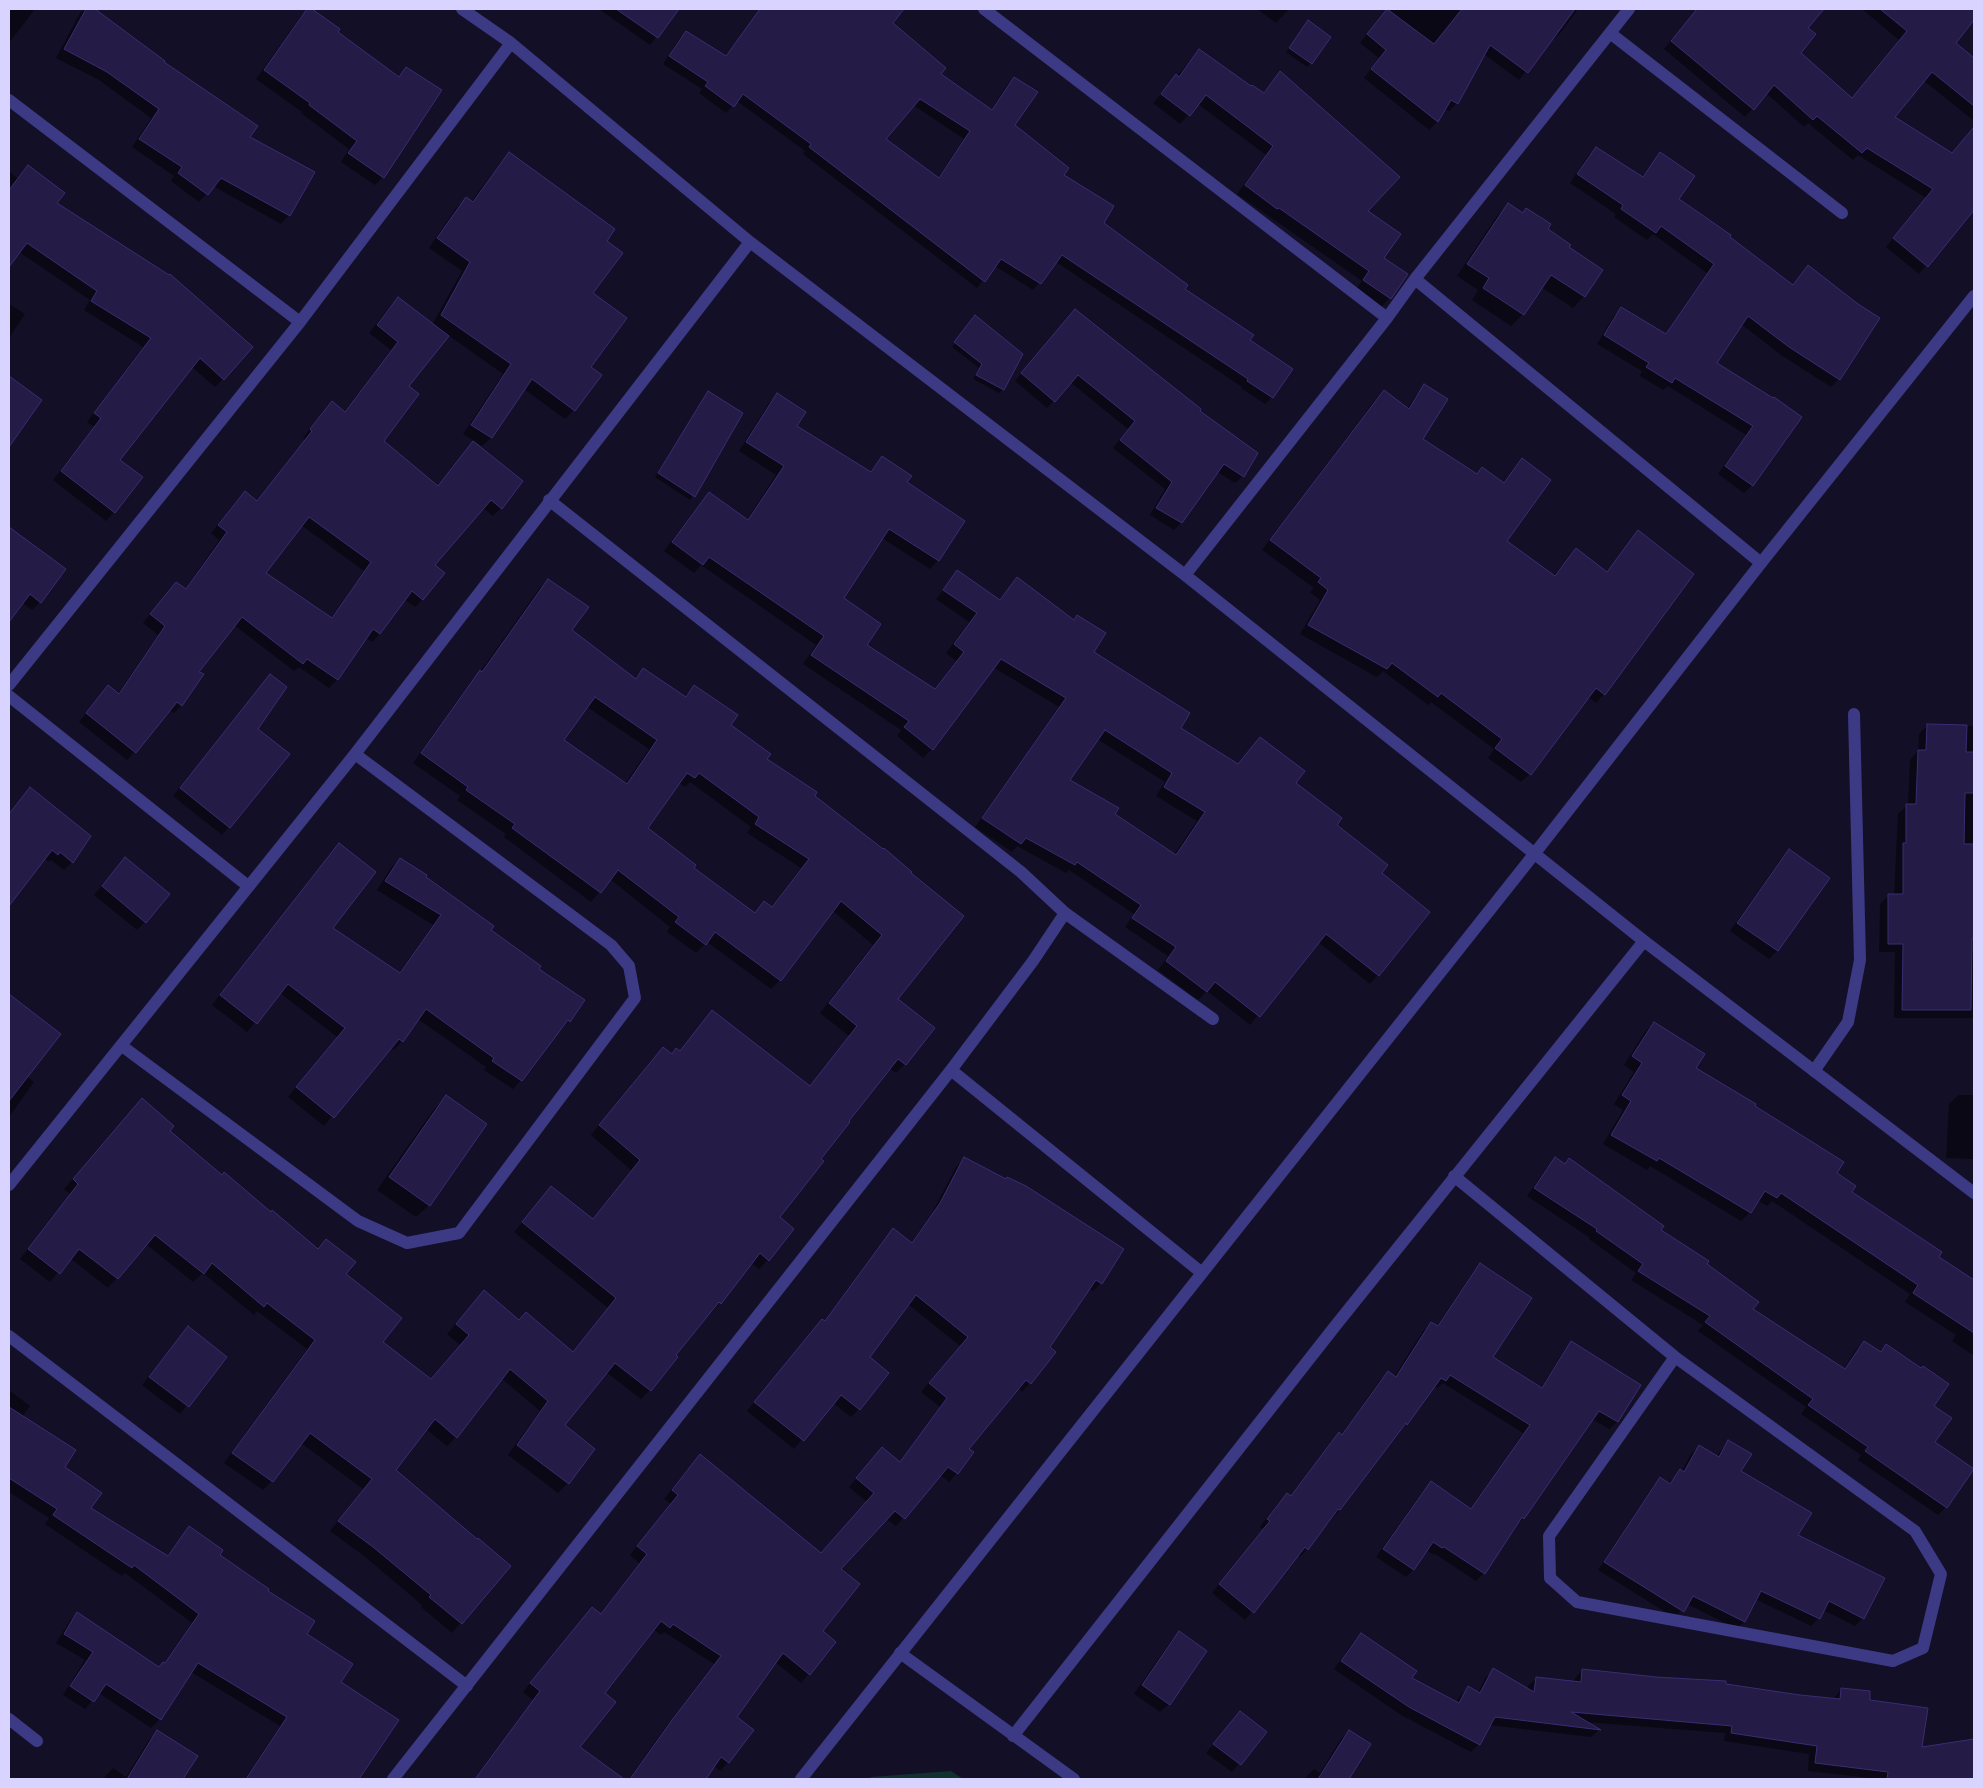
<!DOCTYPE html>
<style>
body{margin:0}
#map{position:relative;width:1983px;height:1788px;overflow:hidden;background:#130f26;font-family:Lato,sans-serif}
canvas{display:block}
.frame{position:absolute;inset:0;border:10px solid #d9d4ff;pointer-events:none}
</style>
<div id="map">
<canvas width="1983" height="1788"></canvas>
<div class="frame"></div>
</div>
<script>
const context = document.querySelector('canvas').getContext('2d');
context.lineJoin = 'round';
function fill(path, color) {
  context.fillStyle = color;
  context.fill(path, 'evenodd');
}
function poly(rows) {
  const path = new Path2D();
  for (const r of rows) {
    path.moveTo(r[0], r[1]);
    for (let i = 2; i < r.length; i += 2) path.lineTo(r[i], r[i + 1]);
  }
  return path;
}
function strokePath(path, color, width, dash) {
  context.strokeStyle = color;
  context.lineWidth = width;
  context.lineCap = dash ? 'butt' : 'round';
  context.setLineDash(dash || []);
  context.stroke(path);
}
fill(poly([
 [951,1771,963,1779,869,1779,871,1777]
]), '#12302f');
fill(poly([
 [9,9,35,9,9,43],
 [85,9,93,9,163,61,162,62,248,138,289,215,281,224,213,186,199,202,171,181,174,176,132,147,151,118,99,80,56,58,80,13],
 [308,9,339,29,336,33,398,78,407,68,383,177,375,185,341,162,349,149,301,113,302,112,256,79,301,16],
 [599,9,678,9,650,45],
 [768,9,892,9,898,14,891,23,939,75,991,110,1007,85,1014,79,1014,126,1062,176,1102,224,1248,341,1272,397,1265,404,1241,388,1242,387,1056,262,1033,290,995,266,977,288,803,154,805,151,737,101,726,113,699,93,702,89,663,64,679,39,686,32,724,57,746,30,819,58],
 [913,105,964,139,938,178,884,140],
 [1257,9,1289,9,1276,23],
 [1387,9,1578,9,1561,32,1553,40,1552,38,1519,80,1484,54,1457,103,1449,111,1444,109,1437,122,1429,130,1364,78,1379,58,1360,43],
 [1697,9,1822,9,1806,28,1799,53,1851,99,1899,40,1862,9,1961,9,1974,19,1954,43,1974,60,1974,121,1923,80,1893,117,1952,154,1974,127,1974,209,1919,274,1886,247,1926,198,1858,155,1853,160,1808,123,1804,127,1766,93,1745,117,1664,49],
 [1305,26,1311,63,1307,67,1286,52],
 [1199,51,1262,94,1280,73,1366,211,1383,258,1407,275,1390,298,1381,307,1356,289,1362,281,1237,194,1266,155,1198,104,1180,124,1153,103],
 [1596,148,1641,177,1660,154,1677,199,1792,286,1808,266,1857,305,1878,318,1839,379,1831,387,1781,355,1741,324,1716,364,1801,417,1752,485,1744,493,1718,474,1746,435,1668,386,1663,390,1640,376,1642,371,1597,344,1614,316,1622,309,1665,335,1707,273,1653,234,1647,240,1614,217,1616,214,1570,183,1588,156],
 [509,153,605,241,591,293,589,367,574,410,565,419,524,389,491,438,482,446,463,434,503,374,448,335,407,386,382,442,437,487,473,443,501,508,493,516,482,507,434,565,422,600,415,607,404,599,380,634,372,642,366,638,337,680,329,688,299,667,294,671,234,625,198,672,182,705,174,713,169,710,127,760,79,722,108,687,117,695,158,635,143,623,176,583,185,590,219,540,211,533,237,500,245,492,256,502,305,440,303,438,324,411,344,412,391,350,369,333,390,306,398,298,432,325,462,271,429,248,457,207,466,198,471,202,501,162],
 [301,525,364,571,330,619,264,573],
 [28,166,56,203,223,379,215,387,191,366,119,460,114,512,106,521,53,480,94,427,87,422,143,347,84,310,90,300,19,252,9,265,9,171,17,178],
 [1508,205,1546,229,1568,247,1584,296,1573,308,1541,287,1523,314,1511,326,1472,300,1478,290,1457,276,1497,216],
 [9,304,25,314,9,338],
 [1068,318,1257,454,1243,476,1235,483,1217,472,1181,523,1174,530,1150,515,1165,489,1113,448,1128,429,1070,382,1047,408,1015,381],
 [972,321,1003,389,999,393,973,379,979,368,952,347],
 [9,377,41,400,9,445],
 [1425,386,1421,439,1476,475,1502,484,1522,460,1506,541,1553,576,1576,550,1606,572,1638,532,1604,694,1596,703,1588,697,1530,774,1521,782,1488,758,1494,749,1431,702,1428,705,1383,671,1377,677,1300,634,1320,600,1310,592,1314,588,1262,550,1375,400,1384,391,1407,409,1416,395],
 [708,393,741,413,690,500,655,477],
 [777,395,795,426,869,473,882,458,906,483,938,560,930,569,882,538,842,598,865,645,934,689,956,661,946,653,969,622,936,599,958,572,999,600,1017,579,1073,620,1077,617,1092,652,1179,729,1237,765,1260,738,1294,783,1380,873,1378,975,1370,984,1318,942,1250,1025,1207,991,1198,1000,1158,970,1168,956,1125,927,1134,914,1069,870,1066,873,1017,846,1012,852,975,827,1059,707,993,667,932,749,923,758,897,736,901,730,803,664,816,645,701,565,694,573,664,551,701,502,709,493,746,521,776,475,739,451,769,403],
 [1097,739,1165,782,1156,796,1197,821,1174,855,1114,814,1069,780],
 [9,528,64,569,40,602,32,610,22,603,9,620],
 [549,580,570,630,634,679,643,670,684,697,694,687,765,760,883,850,896,999,905,1064,896,1073,889,1068,778,1218,768,1260,759,1269,751,1263,720,1303,711,1313,710,1312,674,1355,676,1357,650,1390,641,1399,606,1372,563,1425,594,1449,568,1483,558,1493,508,1455,540,1411,501,1378,456,1437,447,1446,426,1429,394,1470,477,1541,509,1566,452,1633,421,1607,422,1605,364,1556,330,1531,363,1489,301,1443,272,1481,263,1490,224,1463,307,1349,257,1311,254,1315,203,1273,193,1282,146,1244,108,1288,70,1258,50,1282,20,1259,70,1194,64,1189,133,1109,168,1131,221,1176,317,1249,326,1240,382,1342,430,1380,460,1345,447,1334,484,1292,519,1321,572,1353,608,1308,514,1232,551,1188,592,1220,631,1170,591,1135,653,1058,663,1049,671,1055,676,1050,679,1052,712,1011,809,1087,849,1036,820,1013,873,945,833,911,780,980,771,989,707,942,696,953,667,932,670,927,610,879,591,902,504,837,506,834,457,800,460,796,413,763,471,681,480,672,539,589],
 [587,707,649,749,625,784,562,740],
 [690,782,751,827,747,833,801,868,771,907,764,902,754,914,692,868,646,828,679,783,685,787],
 [263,684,256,729,229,827,222,835,173,796],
 [1928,725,1974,726,1974,1018,1894,1018,1895,952,1879,952,1880,904,1889,895,1894,895,1898,814,1908,805,1910,760,1918,751,1919,734],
 [30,789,72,862,64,870,51,860,49,862,44,858,10,900,9,899,9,814],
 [339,845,331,929,398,974,433,925,377,890,391,868,400,859,537,969,569,1021,561,1030,559,1029,521,1080,513,1089,484,1070,486,1067,418,1019,402,1041,394,1050,390,1047,324,1126,288,1097,337,1037,280,993,247,1032,212,1005,330,854],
 [1789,851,1828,878,1777,951,1769,959,1730,931,1781,859],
 [125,859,145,922,137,930,94,895],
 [9,995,59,1034,26,1076,34,1082,9,1117],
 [1654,1023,1695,1069,1753,1106,1835,1174,1850,1192,1974,1285,1974,1356,1952,1341,1956,1335,1905,1302,1910,1294,1772,1201,1767,1206,1757,1200,1750,1212,1741,1221,1650,1166,1647,1170,1603,1144,1623,1110,1614,1104,1634,1072,1624,1065,1645,1032],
 [1958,1095,1974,1095,1974,1159,1946,1158,1949,1104],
 [446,1097,429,1205,416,1217,377,1190,434,1109],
 [965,1159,1101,1283,1093,1291,1089,1289,1048,1347,1054,1352,1030,1383,1022,1392,1018,1388,967,1449,972,1453,957,1473,949,1482,940,1475,896,1526,886,1519,840,1569,822,1632,835,1642,801,1683,775,1662,735,1717,753,1731,728,1762,720,1771,714,1766,704,1779,629,1779,664,1729,714,1664,664,1632,661,1635,653,1629,603,1693,579,1747,622,1779,474,1779,533,1700,523,1692,584,1617,600,1615,639,1563,630,1555,671,1504,664,1499,692,1464,820,1554,867,1502,849,1487,874,1457,899,1463,940,1407,921,1392,960,1346,908,1304,868,1357,859,1409,851,1417,833,1403,794,1449,747,1411,814,1329,822,1321,824,1322,885,1238,893,1230,911,1243,932,1213,956,1167],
 [1555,1159,1564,1165,1569,1160,1705,1265,1751,1309,1843,1370,1856,1350,1864,1342,1880,1353,1886,1346,1933,1406,1934,1442,1946,1507,1938,1515,1858,1460,1861,1455,1801,1414,1806,1407,1698,1331,1703,1325,1631,1280,1636,1273,1589,1239,1590,1238,1527,1196,1547,1167],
 [1480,1264,1491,1357,1540,1389,1564,1351,1571,1343,1640,1386,1617,1422,1609,1429,1592,1419,1523,1518,1515,1526,1484,1573,1476,1581,1435,1554,1434,1555,1426,1550,1414,1569,1406,1577,1376,1557,1423,1491,1431,1483,1470,1510,1523,1433,1443,1383,1437,1388,1434,1386,1406,1424,1339,1510,1307,1549,1300,1557,1297,1555,1245,1620,1212,1593,1263,1529,1260,1527,1279,1502,1287,1495,1290,1497,1331,1442,1339,1434,1341,1436,1380,1380,1388,1373,1394,1377,1423,1331,1431,1323,1436,1327,1473,1272],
 [188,1328,225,1357,180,1414,142,1385],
 [9,1390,30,1406,22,1417,64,1467,90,1509,166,1557,190,1528,218,1555,266,1591,305,1635,339,1683,350,1759,336,1779,245,1779,280,1726,191,1672,160,1719,151,1728,99,1693,85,1709,63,1695,85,1660,56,1643,69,1622,77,1613,158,1668,164,1663,192,1623,125,1573,122,1576,45,1524,49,1518,9,1492],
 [1728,1441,1740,1472,1796,1535,1863,1618,1855,1626,1823,1610,1818,1619,1811,1626,1755,1599,1744,1622,1737,1629,1687,1604,1675,1618,1598,1570,1653,1486,1660,1478,1668,1484,1680,1471,1681,1472,1691,1454,1699,1447,1716,1457],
 [1179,1633,1169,1704,1160,1712,1134,1694,1171,1641],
 [1361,1634,1410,1679,1456,1703,1460,1696,1468,1688,1478,1693,1485,1678,1494,1670,1528,1689,1528,1686,1537,1678,1574,1682,1575,1678,1583,1670,1725,1685,1833,1700,1841,1689,1868,1701,1921,1748,1974,1753,1974,1779,1879,1779,1808,1771,1809,1754,1724,1741,1725,1733,1585,1722,1599,1730,1591,1737,1489,1725,1479,1744,1471,1752,1401,1715,1334,1669,1353,1642],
 [1240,1712,1265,1732,1232,1772,1206,1753],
 [1349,1731,1370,1744,1347,1779,1304,1779,1314,1769,1320,1773,1341,1739],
 [158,1732,196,1757,182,1779,103,1779,113,1768,126,1777,149,1740]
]), '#0007');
const building = poly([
 [86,9,95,9,165,61,164,62,258,126,250,137,315,172,290,216,221,178,208,195,178,173,182,167,139,139,159,109,107,72,64,49,86,9],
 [307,9,312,9,340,29,338,32,399,77,406,67,442,90,384,178,348,153,357,141,309,105,310,103,264,70,307,9],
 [616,9,679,9,658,38,616,9],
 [760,9,904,9,893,23,946,68,941,74,992,110,1014,77,1038,92,1015,125,1069,168,1064,175,1114,206,1104,223,1188,285,1185,289,1254,335,1250,340,1293,369,1273,398,1247,381,1248,379,1062,255,1041,284,1001,259,985,282,809,147,811,144,743,94,734,107,705,86,708,82,669,56,686,31,726,56,760,9],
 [920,99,970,131,939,178,886,139,920,99],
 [1387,9,1434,44,1462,9,1575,9,1528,73,1490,45,1458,104,1451,100,1438,122,1371,69,1386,50,1367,34,1387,9],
 [1697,9,1824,9,1808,28,1816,34,1801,53,1852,98,1907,31,1880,9,1974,9,1974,20,1956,43,1974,58,1974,106,1932,72,1895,117,1952,153,1974,127,1974,210,1928,267,1893,238,1933,189,1867,148,1862,153,1817,116,1813,120,1774,85,1754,110,1671,41,1697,9],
 [1308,20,1331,37,1312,64,1289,48,1308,20],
 [1199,49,1251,86,1252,85,1264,93,1280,71,1400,177,1368,211,1401,234,1384,258,1408,274,1391,299,1363,280,1369,271,1279,208,1277,209,1245,185,1273,146,1206,95,1190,116,1161,94,1176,74,1179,77,1199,49],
 [1596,147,1643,177,1660,152,1695,176,1679,199,1731,235,1730,237,1793,285,1808,265,1858,304,1880,318,1840,380,1789,347,1748,316,1717,363,1773,398,1774,397,1802,417,1753,486,1725,466,1753,426,1675,378,1672,383,1646,367,1649,363,1604,335,1621,307,1666,334,1714,264,1661,226,1656,233,1621,209,1623,205,1577,174,1596,147],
 [509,152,615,229,607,241,623,253,593,293,627,318,591,367,602,375,575,411,532,379,492,438,471,425,511,364,441,315,470,262,437,238,466,197,473,202,509,152],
 [28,165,65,193,57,203,169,275,170,274,253,347,224,380,200,358,120,460,143,477,115,513,61,471,101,418,94,413,151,338,91,301,97,291,27,243,9,267,9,190,28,165],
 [1508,203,1523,213,1526,208,1551,224,1548,229,1571,245,1569,247,1603,270,1585,297,1551,275,1524,315,1483,288,1489,278,1467,264,1508,203],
 [398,297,449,336,409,386,419,394,384,441,438,486,473,441,523,481,502,509,491,500,435,565,445,573,423,600,412,591,380,634,373,629,338,680,307,659,303,664,242,617,199,672,204,674,182,706,177,702,136,753,86,713,108,685,119,694,165,626,150,614,176,582,186,589,227,532,218,525,245,491,257,501,312,431,310,429,332,401,345,412,398,342,377,325,398,297],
 [309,517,371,562,332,618,266,573,309,517],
 [1075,309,1201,409,1200,411,1258,453,1244,477,1224,464,1182,523,1156,508,1172,482,1120,440,1135,421,1078,375,1055,402,1021,373,1075,309],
 [975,315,1023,354,1004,390,976,375,982,364,954,342,975,315],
 [9,376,42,400,9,447,9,376],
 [1424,384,1448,399,1423,439,1477,474,1482,467,1504,483,1522,458,1551,480,1507,541,1555,576,1576,548,1607,572,1638,530,1694,574,1605,695,1596,688,1531,775,1495,748,1502,739,1441,693,1438,697,1392,663,1387,669,1308,625,1328,590,1318,582,1321,578,1270,540,1384,390,1409,409,1424,384],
 [708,391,743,413,695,497,658,473,708,391],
 [777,393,806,412,797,426,871,472,882,456,912,476,907,482,965,521,939,561,889,529,844,598,881,624,867,645,935,689,964,652,954,644,977,613,943,590,957,570,1000,600,1017,577,1074,620,1077,615,1106,633,1094,652,1190,713,1181,728,1238,764,1260,737,1305,771,1296,783,1342,818,1337,825,1388,865,1382,873,1430,912,1379,976,1326,934,1260,1017,1215,982,1207,992,1166,961,1176,947,1132,918,1141,905,1077,862,1075,865,1026,838,1021,844,982,818,1066,698,1001,659,933,750,904,727,909,721,811,655,824,636,709,557,703,565,672,542,709,492,748,520,784,466,746,442,777,393],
 [1105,730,1172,773,1164,787,1205,812,1176,855,1115,814,1119,808,1070,780,1105,730],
 [9,527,66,569,41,603,30,594,9,622,9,527],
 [548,579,589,607,572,630,636,679,643,668,686,697,694,685,738,715,731,725,771,754,767,759,817,792,815,796,883,849,884,848,912,872,911,873,964,916,898,999,935,1028,906,1065,898,1059,849,1121,850,1122,821,1159,824,1161,780,1217,794,1229,769,1261,760,1253,721,1304,719,1302,676,1355,678,1357,651,1391,615,1363,565,1425,595,1449,569,1484,517,1445,548,1401,510,1369,457,1438,435,1419,396,1470,477,1539,478,1538,511,1566,462,1624,429,1597,431,1595,373,1547,338,1521,372,1479,310,1433,273,1482,232,1453,315,1340,267,1303,264,1307,212,1263,204,1274,155,1235,118,1279,79,1249,60,1274,28,1249,78,1184,73,1179,142,1098,174,1126,170,1131,222,1175,224,1172,271,1212,272,1210,318,1249,326,1239,356,1262,346,1274,402,1318,383,1342,431,1379,469,1335,456,1324,484,1290,519,1320,526,1312,573,1352,616,1298,522,1222,551,1186,593,1219,640,1160,599,1125,663,1047,672,1054,676,1048,680,1051,712,1010,810,1086,857,1026,829,1003,882,935,841,901,781,981,715,932,706,945,675,922,679,917,618,870,601,893,512,828,515,824,466,790,468,787,421,753,480,670,482,672,548,579],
 [595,697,657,740,627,784,564,740,595,697],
 [687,773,695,778,699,773,759,817,755,824,809,859,772,907,764,901,755,913,694,868,696,865,648,828,687,773],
 [270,674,287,687,258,729,290,754,230,828,180,788,270,674],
 [1927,724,1967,725,1966,752,1974,752,1974,793,1965,793,1964,844,1974,844,1974,939,1972,939,1971,1010,1902,1010,1903,944,1888,944,1888,894,1903,894,1903,843,1906,843,1906,804,1916,804,1918,750,1926,750,1927,724],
 [30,787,91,836,73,863,60,852,58,855,52,850,9,906,9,814,30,787],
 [339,843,376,872,333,928,400,973,441,915,385,881,400,858,427,875,426,877,494,926,491,930,541,966,539,969,585,1000,570,1022,568,1020,522,1081,492,1061,494,1058,426,1009,403,1042,399,1039,334,1118,296,1087,345,1028,288,984,257,1024,220,995,339,843],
 [1789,849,1830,878,1778,951,1737,923,1789,849],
 [125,857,170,894,146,923,102,886,125,857],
 [9,994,61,1034,9,1101,9,994],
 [1654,1022,1705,1054,1696,1068,1756,1104,1755,1106,1844,1162,1837,1173,1856,1186,1852,1192,1942,1252,1939,1257,1974,1280,1974,1333,1913,1293,1918,1285,1781,1193,1777,1198,1765,1191,1751,1213,1659,1158,1657,1161,1611,1135,1631,1101,1622,1095,1642,1063,1632,1056,1654,1022],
 [446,1095,487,1124,430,1206,389,1177,446,1095],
 [964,1157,1006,1179,1007,1177,1026,1186,1124,1249,1102,1284,1096,1280,1050,1347,1056,1352,1031,1384,1026,1380,969,1449,974,1452,958,1474,948,1467,905,1519,895,1511,841,1569,860,1584,823,1631,836,1642,810,1675,783,1653,737,1717,754,1730,729,1763,721,1757,706,1779,630,1779,672,1720,721,1656,673,1624,670,1628,661,1621,605,1693,616,1702,580,1747,624,1779,475,1779,540,1691,530,1683,592,1607,601,1614,647,1554,637,1546,678,1495,672,1490,700,1454,821,1553,874,1493,856,1478,882,1447,900,1462,947,1398,929,1383,968,1337,916,1295,870,1357,889,1373,860,1410,841,1395,804,1441,754,1402,822,1319,825,1321,893,1228,912,1243,940,1203,964,1157],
 [1555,1157,1565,1164,1569,1158,1664,1226,1661,1230,1709,1261,1707,1264,1759,1302,1753,1309,1845,1369,1864,1341,1881,1352,1886,1344,1921,1368,1923,1366,1949,1384,1934,1406,1952,1418,1935,1442,1974,1469,1947,1508,1865,1451,1868,1447,1808,1405,1813,1399,1705,1322,1710,1316,1638,1271,1643,1264,1596,1231,1597,1229,1534,1188,1555,1157],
 [1480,1263,1532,1298,1493,1357,1542,1388,1571,1341,1641,1385,1618,1422,1599,1411,1524,1519,1522,1517,1485,1574,1444,1547,1442,1548,1433,1542,1414,1570,1383,1549,1431,1481,1471,1509,1530,1425,1450,1375,1446,1381,1441,1378,1407,1425,1406,1423,1340,1510,1338,1509,1308,1550,1305,1547,1254,1613,1219,1584,1270,1521,1267,1519,1287,1493,1291,1496,1339,1432,1342,1435,1388,1371,1396,1377,1431,1322,1438,1326,1480,1263],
 [188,1326,227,1357,189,1407,149,1377,188,1326],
 [9,1407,76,1450,65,1467,102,1493,91,1508,168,1556,189,1526,223,1550,220,1555,269,1589,268,1591,315,1621,307,1634,353,1664,341,1682,399,1720,359,1779,246,1779,287,1717,198,1663,161,1720,106,1684,94,1702,70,1686,93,1652,64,1634,77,1612,159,1667,163,1662,165,1663,199,1614,134,1565,132,1568,53,1515,57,1509,9,1478,9,1407],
 [1728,1440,1752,1454,1741,1471,1812,1513,1798,1535,1885,1578,1864,1619,1829,1601,1820,1619,1761,1591,1745,1622,1693,1596,1684,1612,1604,1562,1660,1477,1670,1484,1680,1469,1684,1472,1699,1445,1719,1457,1728,1440],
 [1179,1631,1207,1651,1170,1705,1142,1685,1179,1631],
 [1361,1633,1417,1671,1412,1678,1459,1703,1468,1686,1480,1693,1493,1668,1534,1692,1536,1677,1581,1682,1582,1669,1656,1677,1726,1681,1726,1684,1800,1695,1840,1699,1841,1688,1870,1691,1870,1700,1928,1708,1922,1747,1974,1739,1974,1779,1887,1779,1888,1772,1815,1763,1817,1746,1731,1733,1732,1726,1571,1712,1601,1730,1495,1717,1480,1745,1409,1707,1341,1661,1361,1633],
 [1240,1711,1267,1732,1241,1765,1213,1744,1240,1711],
 [157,1730,198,1756,183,1779,127,1779,157,1730],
 [1349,1730,1371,1744,1349,1779,1318,1779,1349,1730]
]);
fill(building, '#241b47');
strokePath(building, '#3b2d73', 1);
strokePath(poly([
 [1814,1071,1848,1022,1860,960,1854,714]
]), '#3d3a85', 12);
strokePath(poly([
 [462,9,511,43,750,242,1185,575,1644,941,1974,1193],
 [984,9,1387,318],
 [1610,33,1842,213],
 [9,100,300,322],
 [1415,279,1761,563],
 [1185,575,1387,318,1415,279,1629,9],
 [9,685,300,322,511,43],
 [9,696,248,886],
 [1065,913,1213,1019],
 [122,1046,358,1221,407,1243,459,1233,635,998,629,966,611,945,355,754],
 [951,1070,1202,1273],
 [1454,1176,1675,1357,1915,1531,1941,1574,1923,1648,1893,1661,1577,1602,1550,1578,1549,1536,1675,1357],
 [9,1185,355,754,750,242],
 [9,1336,467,1686],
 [900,1653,1074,1779],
 [9,1719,37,1741],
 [1013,1736,1336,1325,1644,941],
 [393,1779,951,1070,1033,961,1065,913,1021,872,549,500]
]), '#3d3a85', 12);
strokePath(poly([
 [801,1779,1535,853,1761,563,1974,296]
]), '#3d3a85', 12);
</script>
